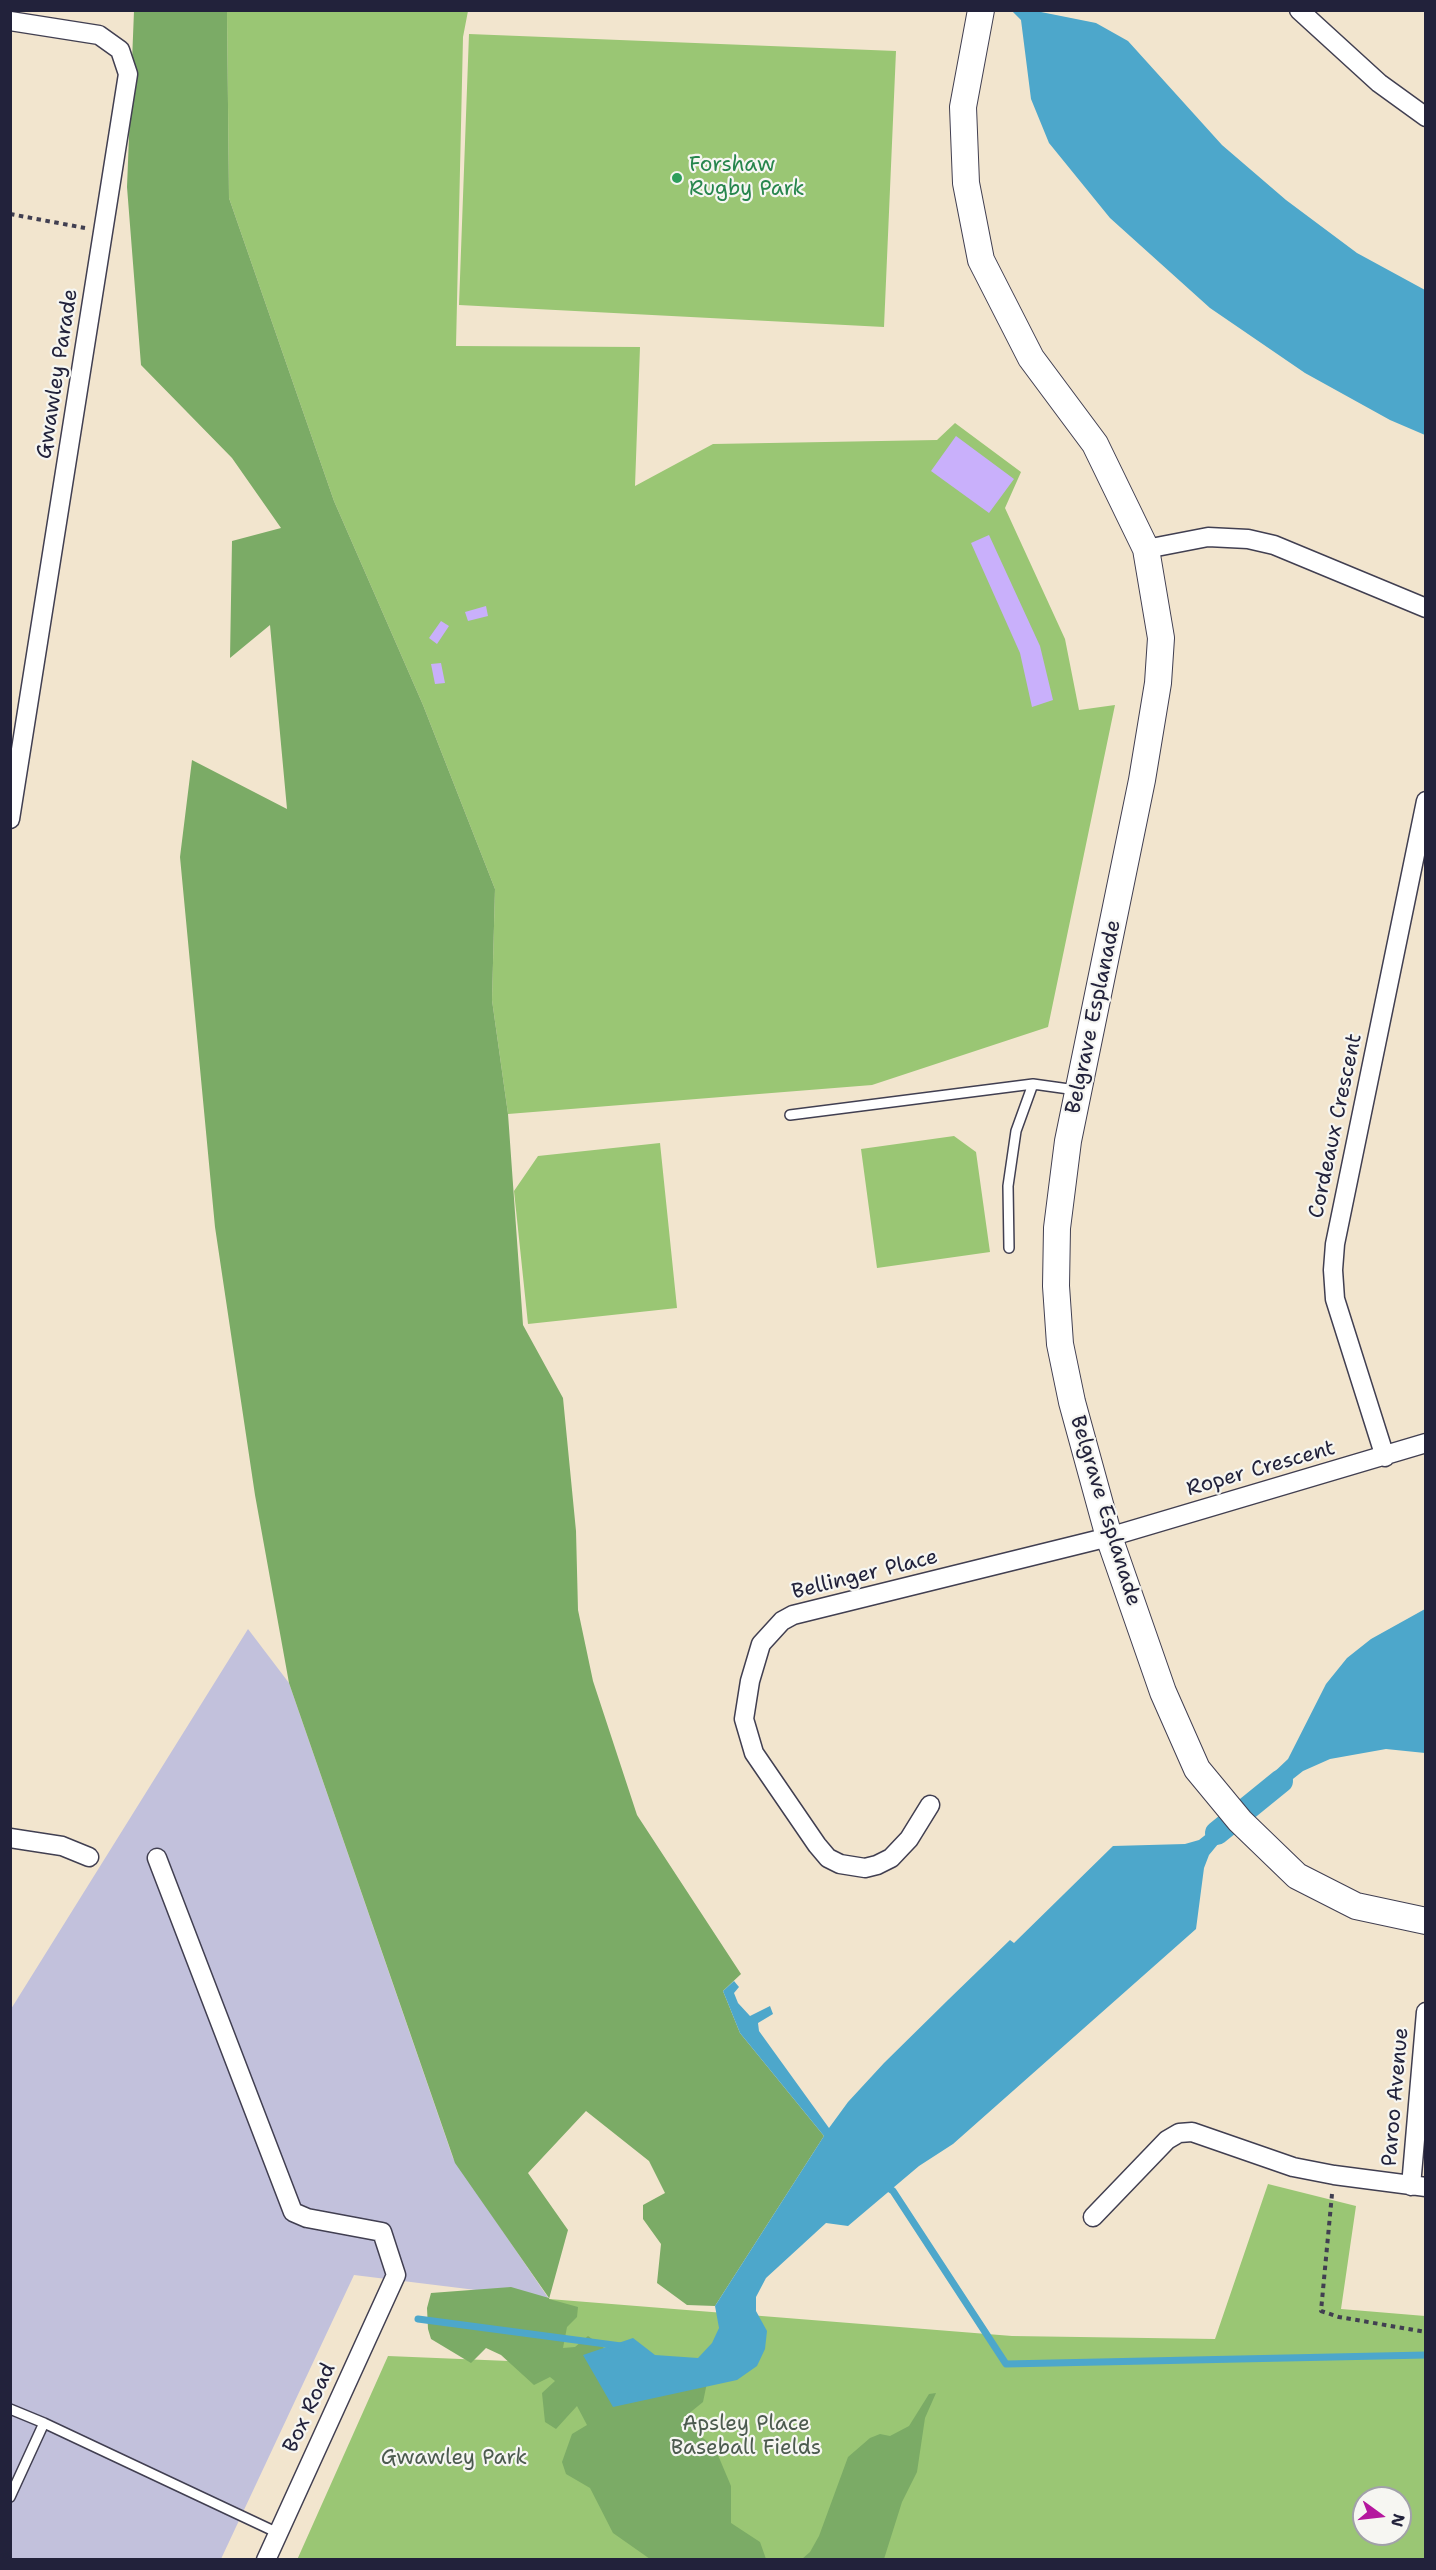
<!DOCTYPE html>
<style>
body{margin:0}
#map{position:relative;width:1436px;height:2570px;overflow:hidden;background:#f2e5ce;font-family:"Shantell Sans",sans-serif}
canvas{display:block}
.frame{position:absolute;inset:0;border:12px solid #22223b;pointer-events:none}
.north{position:absolute;left:1352px;top:2486px;width:60px;height:60px;box-sizing:border-box;background:#f6f6f2;border:2px solid #a1a1a9;border-radius:50%;rotate:105deg;font-size:16px;font-weight:700;line-height:24px;text-align:center;color:#22223b}
.north::after{content:'';display:block;margin:auto;width:21px;height:27px;background:#b5179e;clip-path:polygon(50% 0,100% 100%,50% 72%,0 100%)}
</style>
<div id="map">
<canvas width="1436" height="2570"></canvas>
<div class="frame"></div>
<div class="north">N</div>
</div>
<script>
const context = document.querySelector('canvas').getContext('2d');
context.lineJoin = 'round';
function fill(path, color) {
  context.fillStyle = color;
  context.fill(path, 'evenodd');
}
function poly(rows) {
  const path = new Path2D();
  for (const r of rows) {
    path.moveTo(r[0], r[1]);
    for (let i = 2; i < r.length; i += 2) path.lineTo(r[i], r[i + 1]);
  }
  return path;
}
function strokePath(path, color, width, dash) {
  context.strokeStyle = color;
  context.lineWidth = width;
  context.lineCap = dash ? 'butt' : 'round';
  context.setLineDash(dash || []);
  context.stroke(path);
}
function write(font, color, halo, rows, align = 'center') {
  context.font = font + ' "Shantell Sans",sans-serif';
  context.lineWidth = 4.5;
  context.setLineDash([]);
  context.textBaseline = 'middle';
  context.strokeStyle = halo;
  context.fillStyle = color;
  for (const [text, x, y, turn = 0] of rows) {
    context.save();
    context.translate(x, y);
    context.rotate((+turn || 0) * Math.PI / 180);
    context.textAlign = isNaN(turn) ? turn : align;
    if (halo) context.strokeText(text, 0, 0);
    context.fillText(text, 0, 0);
    context.restore();
  }
}
fill(poly([
 [248,1629,289,1683,453,2158,549,2299,354,2275,221,2559,11,2559,11,2009]
]), '#c2c1dc');
fill(poly([
 [227,11,468,11,463,37,456,346,640,347,635,486,713,444,937,440,955,423,1021,472,1005,508,1065,639,1079,710,1115,705,1048,1027,872,1085,508,1114,492,1000,495,889,423,705,334,501,229,198],
 [469,34,896,51,884,327,459,305],
 [954,1136,976,1152,990,1252,877,1268,861,1149],
 [660,1143,677,1308,528,1324,514,1191,538,1156],
 [1268,2184,1356,2206,1341,2309,1425,2316,1425,2559,297,2560,388,2356,533,2362,549,2299,1012,2336,1215,2339],
 [1364,2498,1400,2498,1400,2534,1364,2534]
]), '#9ac674');
fill(poly([
 [134,11,227,11,229,198,334,501,423,705,495,889,492,1000,508,1114,523,1325,563,1398,576,1531,578,1610,593,1681,637,1815,741,1974,723,1991,740,2033,824,2136,715,2306,687,2305,657,2283,661,2244,643,2219,643,2205,665,2193,649,2161,586,2111,528,2173,568,2230,549,2299,578,2307,577,2317,567,2327,563,2348,575,2347,588,2336,623,2362,708,2378,703,2402,687,2415,692,2429,715,2448,731,2486,731,2523,760,2542,766,2559,650,2559,613,2533,590,2488,566,2474,562,2462,572,2434,587,2425,577,2406,556,2429,545,2422,542,2393,555,2381,550,2377,534,2385,501,2355,486,2348,471,2363,431,2339,428,2329,427,2308,431,2293,511,2287,549,2298,455,2163,289,1683,255,1495,215,1227,180,857,192,760,287,809,270,625,230,658,232,541,281,528,232,458,141,365,127,187],
 [936,2393,925,2418,917,2472,902,2502,884,2559,802,2559,810,2552,819,2536,848,2457,870,2438,880,2434,890,2436,909,2426,929,2394]
]), '#7bab66');
fill(poly([
 [1012,11,1036,11,1096,23,1128,41,1222,145,1286,200,1357,253,1425,290,1425,435,1390,420,1305,373,1210,308,1110,218,1049,143,1031,99,1021,20],
 [1425,1609,1425,1753,1386,1749,1330,1759,1303,1771,1260,1805,1250,1795,1288,1759,1326,1684,1347,1658,1371,1639],
 [1213,1829,1223,1838,1209,1855,1204,1868,1196,1929,953,2144,919,2166,848,2226,826,2223,766,2278,756,2297,756,2311,767,2331,765,2349,757,2366,737,2380,613,2407,583,2355,633,2338,655,2355,698,2358,712,2343,719,2328,715,2306,824,2136,740,2033,723,1991,734,1981,739,1987,734,1993,738,2003,750,2016,770,2006,773,2014,758,2023,759,2031,829,2128,848,2102,884,2063,949,1999,1010,1940,1014,1943,1113,1846,1185,1844,1199,1840]
]), '#4da7cb');
strokePath(poly([
 [887,2187,893,2191,1006,2364,1426,2355],
 [418,2319,621,2346]
]), '#4da7cb', 7);
strokePath(poly([
 [1217,1833,1281,1781]
]), '#4da7cb', 24);
fill(poly([
 [956,436,1014,479,989,513,931,471],
 [989,535,1040,646,1053,700,1032,707,1020,653,971,543],
 [486,606,488,616,468,621,465,612],
 [441,621,449,626,437,644,429,638],
 [441,663,445,683,435,684,431,664]
]), '#c9b0fb');
const lane = poly([
 [790,1115,1033,1084,1076,1090],
 [1009,1248,1008,1186,1016,1131,1033,1084],
 [10,2409,44,2423],
 [10,2497,44,2423,278,2533]
]);
const street = poly([
 [1299,10,1379,83,1426,117],
 [10,21,99,35,120,50,128,74,10,819],
 [1146,549,1208,537,1248,539,1274,545,1426,608],
 [1385,1457,1335,1299,1333,1270,1335,1244,1426,801],
 [930,1805,909,1839,891,1858,877,1865,865,1868,840,1864,828,1858,817,1845,754,1753,744,1719,750,1681,761,1644,782,1621,793,1615,1109,1537,1426,1443],
 [10,1838,62,1846,89,1857],
 [157,1858,293,2212,307,2218,382,2232,396,2275,266,2560],
 [1411,2186,1426,2012],
 [1093,2217,1167,2140,1179,2133,1192,2132,1293,2167,1334,2175,1426,2187]
]);
const secondary = poly([
 [981,10,963,107,966,183,981,260,1031,358,1095,444,1146,549,1161,638,1158,683,1142,780,1068,1141,1057,1228,1056,1286,1060,1344,1072,1402,1109,1537,1163,1692,1197,1769,1240,1821,1297,1876,1356,1906,1426,1921]
]);
strokePath(lane, '#413f51', 12);
strokePath(street, '#413f51', 21);
strokePath(secondary, '#413f51', 28);
strokePath(poly([
 [10,214,85,228],
 [1332,2194,1321,2311,1339,2317,1426,2332]
]), '#413f51', 4, [4.5, 4.5]);
strokePath(lane, '#fff', 9);
strokePath(street, '#fff', 18);
strokePath(secondary, '#fff', 26);
for (const [x, y, r, color] of [
 [677,178,6,"#2e9e5b"]
]) {
  const dot = new Path2D();
  dot.arc(x, y, r, 0, 2 * Math.PI);
  context.fillStyle = color;
  context.fill(dot);
  strokePath(dot, '#f6f6f2', 2);
}
write('21px', '#27864d', '#f6f6f2', [
 ["Forshaw",689,166],
 ["Rugby Park",689,190]
], 'left');
write('21px', '#22223b', '#f6f6f2', [
 ["Gwawley Parade",58,374,-81],
 ["Belgrave Esplanade",1094,1017,-78],
 ["Cordeaux Crescent",1336,1126,-78],
 ["Roper Crescent",1261,1469,-16],
 ["Belgrave Esplanade",1105,1511,73],
 ["Bellinger Place",865,1575,-14],
 ["Paroo Avenue",1396,2097,-85],
 ["Box Road",310,2408,-65]
]);
write('21px', '#4c5b4f', '#f6f6f2', [
 ["Apsley Place",746,2425],
 ["Baseball Fields",746,2449],
 ["Gwawley Park",454,2459]
]);
</script>
